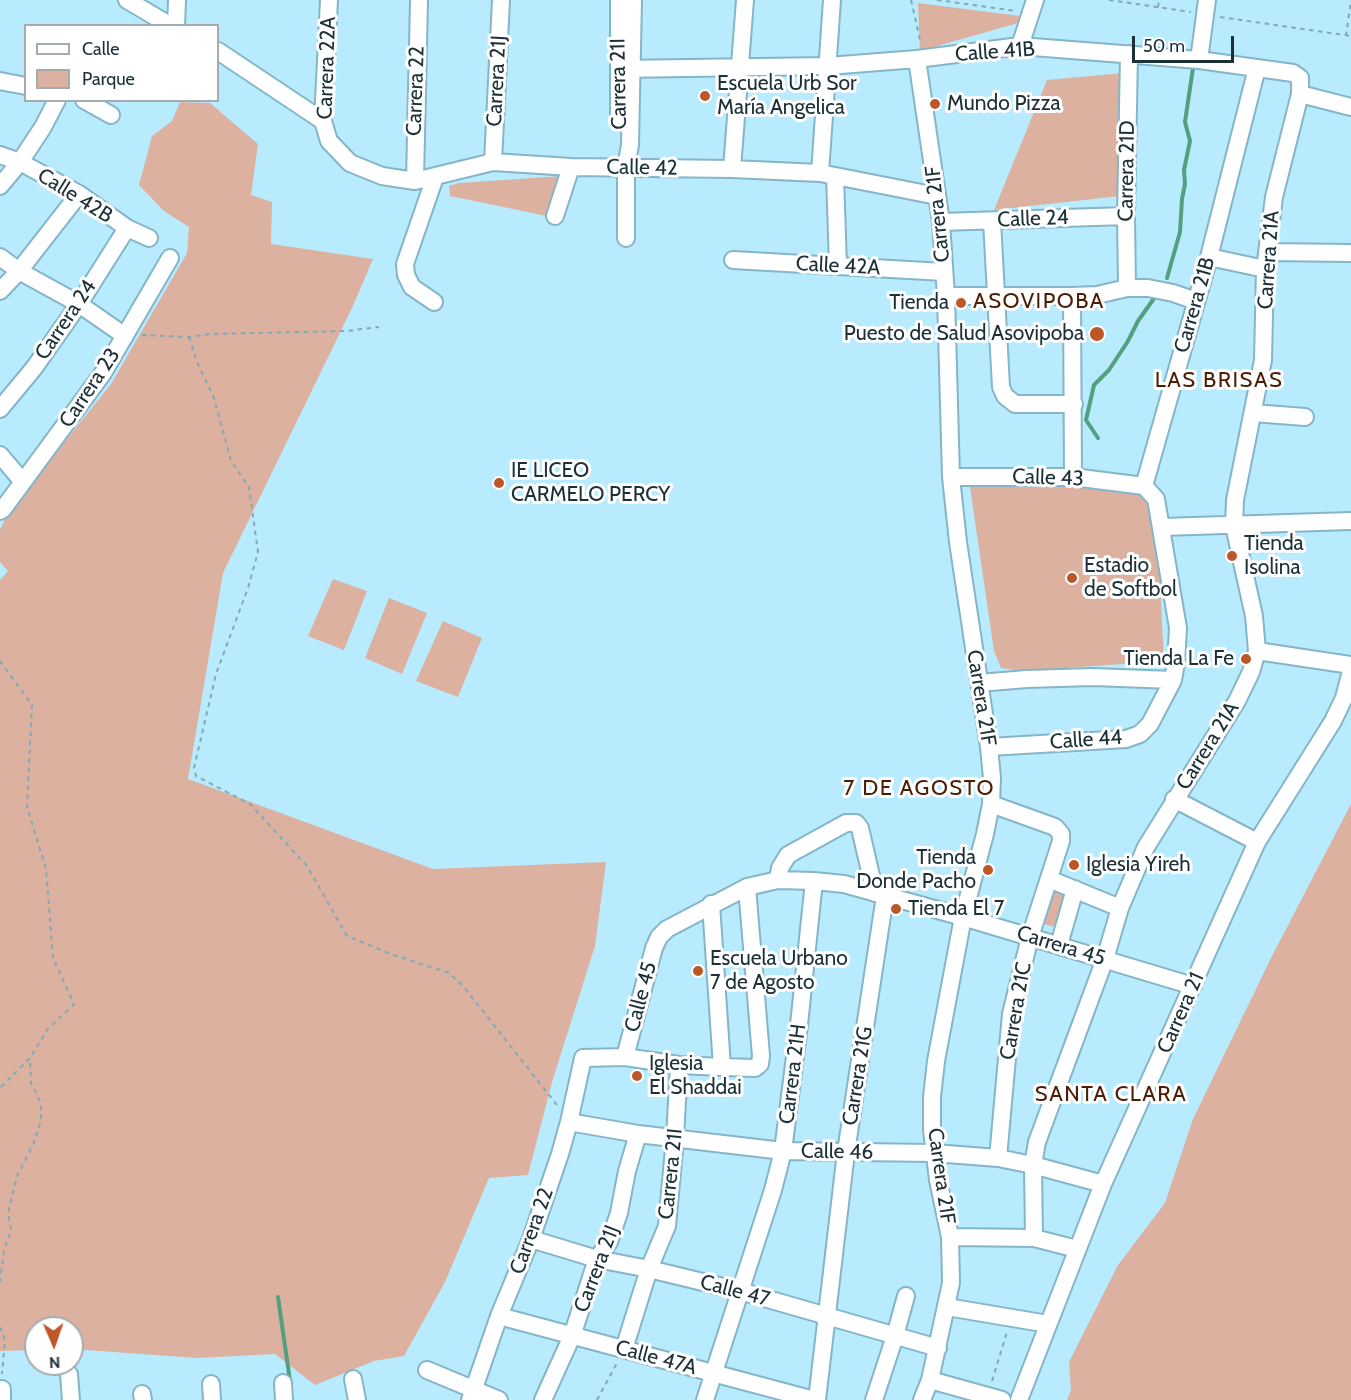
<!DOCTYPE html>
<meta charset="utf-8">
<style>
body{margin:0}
#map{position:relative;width:1351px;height:1400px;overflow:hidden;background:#b9ebff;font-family:Cabin,sans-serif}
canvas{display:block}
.legend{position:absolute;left:24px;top:24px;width:195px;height:78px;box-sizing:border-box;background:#fff;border:2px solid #a4acaf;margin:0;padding:8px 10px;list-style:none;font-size:18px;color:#1c3037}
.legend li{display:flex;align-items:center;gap:12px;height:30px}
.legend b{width:30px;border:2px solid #a4acaf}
.north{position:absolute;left:24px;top:1316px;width:60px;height:60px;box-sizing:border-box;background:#fff;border:2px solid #a4acaf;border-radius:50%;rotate:178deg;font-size:16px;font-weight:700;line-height:24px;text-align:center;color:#1c3037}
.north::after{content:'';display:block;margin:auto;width:21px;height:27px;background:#bc5727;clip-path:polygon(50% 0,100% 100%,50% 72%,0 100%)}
.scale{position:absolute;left:1132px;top:36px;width:102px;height:27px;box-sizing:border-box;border:3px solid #1c3037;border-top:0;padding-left:8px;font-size:18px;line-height:21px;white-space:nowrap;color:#1c3037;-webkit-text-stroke:4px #fff;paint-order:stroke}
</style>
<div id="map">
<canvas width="1351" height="1400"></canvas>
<ul class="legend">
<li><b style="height:8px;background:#fff"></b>Calle</li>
<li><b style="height:16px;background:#dcb19f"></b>Parque</li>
</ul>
<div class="north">N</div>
<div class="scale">50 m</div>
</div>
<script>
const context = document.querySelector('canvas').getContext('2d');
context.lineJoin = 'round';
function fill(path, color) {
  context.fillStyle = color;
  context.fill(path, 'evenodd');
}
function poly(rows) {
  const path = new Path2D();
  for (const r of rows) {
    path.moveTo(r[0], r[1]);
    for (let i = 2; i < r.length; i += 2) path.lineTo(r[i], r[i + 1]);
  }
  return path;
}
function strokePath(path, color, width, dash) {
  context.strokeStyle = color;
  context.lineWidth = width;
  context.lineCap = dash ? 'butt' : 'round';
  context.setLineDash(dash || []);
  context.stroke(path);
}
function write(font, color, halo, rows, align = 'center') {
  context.font = font + ' Cabin,sans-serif';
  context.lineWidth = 6;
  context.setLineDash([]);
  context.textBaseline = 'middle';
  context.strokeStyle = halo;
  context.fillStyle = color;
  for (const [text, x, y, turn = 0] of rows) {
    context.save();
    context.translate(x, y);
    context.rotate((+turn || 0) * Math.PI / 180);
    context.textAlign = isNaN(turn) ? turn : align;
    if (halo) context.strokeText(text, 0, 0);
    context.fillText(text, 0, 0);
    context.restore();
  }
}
fill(poly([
 [918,3,1020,16,1018,23,920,51],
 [1123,73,1120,196,994,210,1047,80],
 [180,102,210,103,258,144,251,195,272,202,271,244,373,259,352,308,223,573,188,779,433,869,606,862,595,946,552,1082,528,1175,489,1178,445,1282,404,1356,374,1361,315,1385,275,1354,197,1358,72,1349,72,1328,36,1328,36,1350,0,1351,0,580,8,571,0,562,0,530,7,514,111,384,187,253,189,227,164,211,139,185,152,136,172,121],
 [562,176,547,216,450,196,449,186,459,183],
 [1078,480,1146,490,1156,505,1164,661,1024,671,1001,668,994,651,970,487],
 [333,579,367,591,344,650,308,636],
 [389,598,427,613,402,674,365,658],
 [443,621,482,638,458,697,416,681],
 [1351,804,1351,1400,1067,1400,1071,1390,1069,1362,1118,1265,1165,1203,1193,1119,1271,958],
 [1055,883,1070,888,1058,928,1040,923]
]), '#dcb19f');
strokePath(poly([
 [1167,278,1180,232,1182,199,1185,184,1184,170,1190,141,1185,122,1193,68],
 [1098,438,1086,420,1094,385,1109,370,1128,341,1138,321,1155,297],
 [278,1297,290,1381]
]), '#52a07e', 4);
const minor = poly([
 [127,0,171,26],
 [329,0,323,121,329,141,350,163,382,176,415,181,493,162,571,167,732,169,820,173,937,196],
 [619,0,619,122],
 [176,26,177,0],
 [1020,46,1035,0],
 [218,51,323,121],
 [917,59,941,222,946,296,951,477,958,542,989,747,992,778,991,804,985,834,963,917,936,1061,932,1097,932,1130,938,1180,950,1237,951,1283,930,1380,922,1400],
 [1199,60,1207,0],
 [619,69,828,66,917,59,1020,46,1199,60,1293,73,1300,78,1300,94,1274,197,1265,269,1263,360,1235,500,1234,526,1254,616,1257,651,1251,672,1237,701,1146,847,1120,908,1105,959,1037,1142,1033,1165,1034,1238],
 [0,81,26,86],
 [1300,94,1351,107],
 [84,100,111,115],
 [0,155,20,162,79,194,127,228,149,238],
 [493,162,501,0],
 [732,169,745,0],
 [820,173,832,0],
 [835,176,838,266],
 [415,181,419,0],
 [0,186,20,162,43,127,57,100],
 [555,216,571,167],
 [992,221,1001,387,1005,396,1015,404,1074,404],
 [941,222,1126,216],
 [626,238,626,167,630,145,633,0],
 [1267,252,1351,253],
 [0,257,19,271,79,304,125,336],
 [1209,257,1265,269],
 [733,260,944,272],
 [1127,288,1126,216,1129,54],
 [0,291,19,271,79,194],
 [946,296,1072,296,1097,295,1127,288,1148,288,1173,293,1196,301],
 [1072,296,1073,477],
 [434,302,412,287,406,275,405,264,435,177],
 [0,409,34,368,79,304,127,228],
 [1253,413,1305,417],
 [0,455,23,482],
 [951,477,1073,477,1144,486],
 [1144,486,1209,257,1257,68],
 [0,511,3,509,103,373,170,258],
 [1162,527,1351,521],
 [1257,651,1351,665],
 [979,683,1027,679,1093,677,1173,680],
 [989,747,1126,739,1140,734,1150,724,1173,680,1176,663,1178,628,1156,499,1144,486],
 [1174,799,1257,842],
 [991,804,1055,827,1061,834,1061,841,1030,937,1011,1014,998,1158],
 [1049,879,1120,908],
 [778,880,780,868,788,855,846,823,856,823,860,828,875,893],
 [711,904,722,1067],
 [1059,945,1075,889],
 [625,1057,654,948,659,937,667,929,747,887,778,880,814,881,844,884,963,917,1193,986],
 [569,1122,638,1134,783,1151,934,1153,998,1158,1033,1165,1103,1184],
 [950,1237,1034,1238,1077,1249],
 [531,1239,597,1259,649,1269,740,1291,938,1348],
 [947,1307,1048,1324],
 [499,1316,814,1400],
 [624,1349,649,1269,667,1226,675,1138,679,1065],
 [427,1370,499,1400],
 [69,1374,71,1400],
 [353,1379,357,1400],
 [930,1380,1002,1400],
 [283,1383,284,1400],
 [211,1384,212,1400],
 [2,1389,2,1400],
 [142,1394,143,1400],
 [470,1400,499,1316,531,1239,560,1154,569,1122,583,1058,625,1057,679,1065,722,1067,755,1068,760,1064,761,1056,747,887],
 [543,1400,572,1336,597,1259,609,1242,619,1213,627,1171,638,1134],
 [705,1400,773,1190,783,1151,799,1025,814,881],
 [817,1400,846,1152,885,896],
 [874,1400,895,1336,906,1296],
 [1019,1400,1103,1184,1257,842,1333,721,1344,698,1351,671]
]);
strokePath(minor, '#84b5c8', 20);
strokePath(poly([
 [911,0,921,44],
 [937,0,1016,11],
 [1109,0,1191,12],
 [1158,7,1159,0],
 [1220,17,1351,36],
 [1346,36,1351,0],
 [142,335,189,337,210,334,346,331,379,327],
 [189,337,197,362,214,398,231,461,249,487,258,552,248,588,216,674,194,768,196,776,250,804,307,866,347,936,391,954,449,973,463,986,557,1105],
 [0,661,32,705,27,807,46,869,53,958,74,1004,47,1030,30,1058,0,1088],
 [0,1282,4,1250,11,1230,8,1213,17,1176,33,1145,41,1121,41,1103,31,1083,30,1058],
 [0,1327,5,1340,2,1374],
 [992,1381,1007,1332],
 [597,1400,617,1363]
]), '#82a9b8', 2, [4.5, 4.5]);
strokePath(minor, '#fff', 16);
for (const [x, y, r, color] of [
 [705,96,6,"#bc5727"],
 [935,104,6,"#bc5727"],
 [961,303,6,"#bc5727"],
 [1097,334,8,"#bc5727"],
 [499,483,6,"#bc5727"],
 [1232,556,6,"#bc5727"],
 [1072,578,6,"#bc5727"],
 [1246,659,6,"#bc5727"],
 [1074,865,6,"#bc5727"],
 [988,870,6,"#bc5727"],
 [896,909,6,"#bc5727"],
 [698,971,6,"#bc5727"],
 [637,1076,6,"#bc5727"]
]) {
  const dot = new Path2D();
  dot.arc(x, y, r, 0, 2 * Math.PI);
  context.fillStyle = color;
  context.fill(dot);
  strokePath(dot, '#fff', 2);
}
write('21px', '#1c3037', '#fff', [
 ["Calle 41B",995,52,-4],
 ["Carrera 22A",327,68,-88],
 ["Carrera 21J",497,81,-87],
 ["Carrera 21I",619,84,-91],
 ["Carrera 22",416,91,-88],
 ["Calle 42",642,168,1],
 ["Carrera 21D",1127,171,-89],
 ["Calle 42B",75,196,32],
 ["Carrera 21F",938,214,-96],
 ["Calle 24",1033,219,-2],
 ["Carrera 21A",1269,260,-86],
 ["Calle 42A",838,266,3],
 ["Carrera 21B",1195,305,-74],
 ["Carrera 24",66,320,-56],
 ["Carrera 23",90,388,-56],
 ["Calle 43",1048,478,2],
 ["Carrera 21F",981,698,81],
 ["Calle 44",1086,740,-4],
 ["Carrera 21A",1208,746,-58],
 ["Carrera 45",1061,946,17],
 ["Calle 45",641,997,-75],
 ["Carrera 21C",1016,1011,-80],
 ["Carrera 21",1181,1013,-66],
 ["Carrera 21H",793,1074,-83],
 ["Carrera 21G",858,1076,-81],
 ["Calle 46",837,1152,1],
 ["Carrera 21I",671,1174,-84],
 ["Carrera 21F",941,1176,82],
 ["Carrera 22",532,1231,-70],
 ["Carrera 21J",597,1269,-69],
 ["Calle 47",735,1291,15],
 ["Calle 47A",656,1358,15]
]);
write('21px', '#1c3037', '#fff', [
 ["Escuela Urb Sor",717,84],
 ["María Angelica",717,108],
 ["Mundo Pizza",947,104],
 ["Tienda",949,303,"right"],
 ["Puesto de Salud Asovipoba",1084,334,"right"],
 ["IE LICEO",511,471],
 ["CARMELO PERCY",511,495],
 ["Tienda",1244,544],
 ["Isolina",1244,568],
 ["Estadio",1084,566],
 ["de Softbol",1084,590],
 ["Tienda La Fe",1234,659,"right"],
 ["Tienda",976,858,"right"],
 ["Donde Pacho",976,882,"right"],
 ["Iglesia Yireh",1086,865],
 ["Tienda El 7",908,909],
 ["Escuela Urbano",710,959],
 ["7 de Agosto",710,983],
 ["Iglesia",649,1064],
 ["El Shaddai",649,1088]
], 'left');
context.letterSpacing = '1.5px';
write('22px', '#4d1d05', '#fff', [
 ["ASOVIPOBA",1039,302],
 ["LAS BRISAS",1219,381],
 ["7 DE AGOSTO",919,789],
 ["SANTA CLARA",1111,1095]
]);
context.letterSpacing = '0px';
</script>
